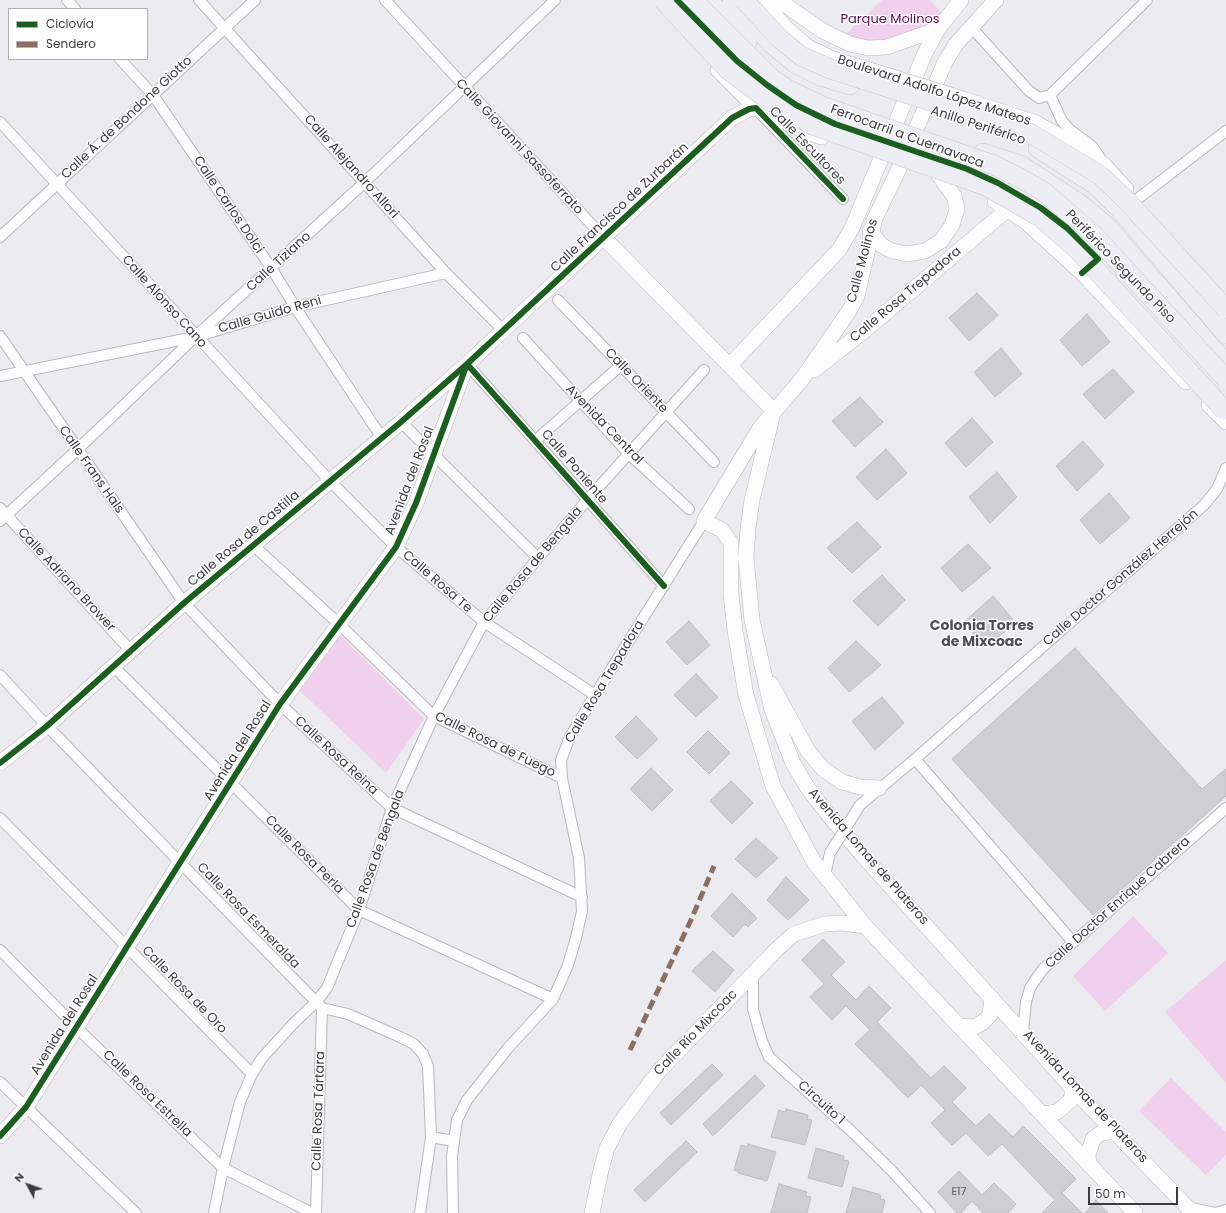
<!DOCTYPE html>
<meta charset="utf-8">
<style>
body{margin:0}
#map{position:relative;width:1226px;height:1213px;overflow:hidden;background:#ebebf0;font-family:Poppins,sans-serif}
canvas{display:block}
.legend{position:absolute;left:8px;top:8px;width:140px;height:52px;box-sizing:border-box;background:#fff;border:1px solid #b1b1b2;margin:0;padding:5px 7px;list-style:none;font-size:12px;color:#3c3c3f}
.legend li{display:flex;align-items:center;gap:8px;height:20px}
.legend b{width:20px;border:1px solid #b1b1b2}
.north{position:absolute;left:8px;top:1165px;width:40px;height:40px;-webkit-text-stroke:3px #fff;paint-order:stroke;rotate:311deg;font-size:11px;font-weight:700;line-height:16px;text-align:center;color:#3c3c3f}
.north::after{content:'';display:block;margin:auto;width:14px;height:18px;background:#3c3c3f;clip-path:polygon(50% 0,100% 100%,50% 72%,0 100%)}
.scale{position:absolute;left:1088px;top:1187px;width:90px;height:18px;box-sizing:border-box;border:2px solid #3c3c3f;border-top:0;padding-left:5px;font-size:12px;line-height:14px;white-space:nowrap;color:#3c3c3f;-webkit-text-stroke:3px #fff;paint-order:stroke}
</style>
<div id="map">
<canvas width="1226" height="1213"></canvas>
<ul class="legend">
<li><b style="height:5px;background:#1b5e20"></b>Ciclovía</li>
<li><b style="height:5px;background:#8d6e63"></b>Sendero</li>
</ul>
<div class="north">N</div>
<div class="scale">50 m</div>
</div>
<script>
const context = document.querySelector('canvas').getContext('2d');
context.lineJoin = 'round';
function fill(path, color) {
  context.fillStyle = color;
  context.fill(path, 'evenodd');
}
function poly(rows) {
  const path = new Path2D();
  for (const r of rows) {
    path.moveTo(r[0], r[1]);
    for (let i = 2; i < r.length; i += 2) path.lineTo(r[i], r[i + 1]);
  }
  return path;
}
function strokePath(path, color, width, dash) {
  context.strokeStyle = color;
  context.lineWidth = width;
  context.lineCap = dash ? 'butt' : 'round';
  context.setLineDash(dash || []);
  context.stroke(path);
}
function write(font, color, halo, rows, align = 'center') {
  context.font = font + ' Poppins,sans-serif';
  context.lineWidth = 3;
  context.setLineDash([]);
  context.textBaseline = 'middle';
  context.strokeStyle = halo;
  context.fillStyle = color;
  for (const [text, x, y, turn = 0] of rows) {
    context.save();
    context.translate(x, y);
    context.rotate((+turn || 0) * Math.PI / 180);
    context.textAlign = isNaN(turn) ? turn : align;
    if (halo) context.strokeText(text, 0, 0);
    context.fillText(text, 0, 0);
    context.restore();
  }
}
fill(poly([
 [882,0,930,0,943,14,929,28,869,44,844,36],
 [337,632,424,719,386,773,296,687],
 [1133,916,1168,953,1105,1011,1073,976],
 [1226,960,1226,1083,1165,1012],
 [1171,1078,1226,1132,1226,1155,1206,1175,1139,1111]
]), '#f0d0ed');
const building = poly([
 [977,293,998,315,969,341,949,318,977,293],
 [1087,314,1110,342,1082,366,1060,340,1087,314],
 [1001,348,1022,374,995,397,974,372,1001,348],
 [1113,369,1134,392,1105,419,1083,394,1113,369],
 [860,397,883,422,855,447,832,421,860,397],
 [972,418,993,442,966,467,945,443,972,418],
 [1083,441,1104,465,1077,491,1056,466,1083,441],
 [886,449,907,473,877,500,856,477,886,449],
 [997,472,1017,497,990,523,969,497,997,472],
 [1109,493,1130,518,1100,544,1080,520,1109,493],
 [857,522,881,547,852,573,827,548,857,522],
 [968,544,991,568,962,592,941,568,968,544],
 [882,575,905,600,878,626,853,601,882,575],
 [993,596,1016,623,986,646,963,623,993,596],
 [689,621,710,645,687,665,666,642,689,621],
 [856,641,881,665,849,692,828,668,856,641],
 [1075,648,1202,789,1226,769,1226,796,1093,915,952,759,1075,648],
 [696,674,718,697,696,717,674,695,696,674],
 [882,697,904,723,875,750,852,721,882,697],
 [636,716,658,739,637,759,615,737,636,716],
 [708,731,730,753,709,774,687,752,708,731],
 [651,768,673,790,652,811,630,789,651,768],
 [731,781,753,803,732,824,710,801,731,781],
 [756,838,778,858,756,878,735,859,756,838],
 [786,877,809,900,788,920,767,900,786,877],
 [732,893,757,918,748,927,745,924,733,937,711,916,732,893],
 [823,939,845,962,831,975,856,1000,869,986,891,1008,877,1022,931,1078,944,1066,966,1088,952,1102,976,1126,989,1114,1013,1137,1023,1126,1076,1179,1062,1193,1082,1213,1042,1213,1055,1200,1002,1144,988,1156,966,1133,952,1145,931,1123,945,1110,921,1085,908,1098,855,1044,870,1030,846,1006,832,1020,810,997,824,984,802,960,823,939],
 [713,951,734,970,715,992,692,971,713,951],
 [712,1064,723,1075,671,1125,660,1113,712,1064],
 [755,1075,765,1086,713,1136,703,1124,755,1075],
 [786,1109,808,1115,807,1119,812,1120,805,1145,771,1137,779,1110,785,1112,786,1109],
 [686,1141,697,1152,645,1202,634,1190,686,1141],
 [748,1144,776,1152,767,1181,738,1173,738,1171,734,1170,741,1145,747,1147,748,1144],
 [816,1148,844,1156,843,1160,849,1161,842,1187,808,1178,816,1148],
 [959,1171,982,1195,994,1183,1016,1204,1008,1213,983,1213,972,1201,961,1213,957,1213,938,1192,959,1171],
 [779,1184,807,1192,806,1196,811,1197,807,1213,771,1213,779,1184],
 [853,1187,881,1195,880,1199,885,1200,882,1213,846,1213,853,1187],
 [1096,1200,1108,1213,1085,1213,1096,1200]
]);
fill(building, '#cfced2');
strokePath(building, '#bebec1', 1);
const street = poly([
 [67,0,75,9],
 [199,0,446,273,504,331],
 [385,0,604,238],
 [971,27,1029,91,1039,98,1050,95,1147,0],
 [120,59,153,95,272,269,295,307,382,438],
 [1050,95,1062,121,1069,129,1092,146,1102,161],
 [760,113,843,199],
 [0,122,330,481,396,547,484,622,595,695],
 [1136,200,1226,131],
 [0,237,255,0],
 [558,300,714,462],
 [0,336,184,603,280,704,392,808,582,897],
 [523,338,629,454,689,509],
 [467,364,664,586],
 [0,376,195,337,295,307,446,273],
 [401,422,538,558],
 [536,440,620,366],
 [0,508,131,651],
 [0,521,77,450,195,337,365,182,555,0],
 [254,546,339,624,434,716,562,778],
 [114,667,359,910,553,999],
 [0,675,47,726,322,1008,348,1014,400,1037,414,1044,423,1054,428,1066,431,1137,420,1213],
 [915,759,1073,942],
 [860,805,915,759,1204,505,1217,489,1226,468],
 [0,818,252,1074],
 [825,875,830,853],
 [0,950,76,1027,223,1168,312,1213],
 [753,975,753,1009,762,1041,769,1057,849,1129,891,1170,930,1213],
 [1023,1031,1026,1002,1030,988,1043,969,1226,808],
 [0,1082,136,1213],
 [431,1137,454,1141],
 [1187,1207,1215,1213,1226,1210],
 [214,1213,223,1168,240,1102,252,1074,262,1058,293,1024,316,1002,327,988,359,910,392,808,434,716,484,622,588,499,704,370],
 [316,1213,322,1008],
 [453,1213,452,1156,457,1120,467,1100,508,1048,553,999,568,965,576,938,582,911,579,858,562,778,561,760,570,737,595,695,704,521]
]);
const secondary = poly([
 [761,0,788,30,808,47,833,59,889,76],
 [778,0,823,31,850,44,868,48,887,47,938,29],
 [996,0,956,44,945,62,897,173,875,218,857,296,849,311,802,379,760,428,704,521,722,530,731,543,731,594,735,630,746,695,773,786,814,862,865,926,1135,1213],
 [718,70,756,108,806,132,822,137],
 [966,100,1036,123,1071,142,1105,166,1126,189],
 [995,201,1026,222,1082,273,1186,382],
 [870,231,881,245,892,251,907,254,925,251,941,241,952,225,957,209,954,196,938,174],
 [604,238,774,411],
 [730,365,839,250,852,228,925,53,938,29,961,0],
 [814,370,864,331,1008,209],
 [1209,405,1226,422],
 [772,417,752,500,748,528,746,558,752,620,772,710,793,763,807,787,826,812,864,857,1074,1090,1193,1213],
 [771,684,808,751,823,769,842,782,860,787,879,788],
 [0,763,47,726,184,603,401,422,467,364,732,118,749,109,756,108],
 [961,1026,974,1027,982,1023,990,1015,992,998],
 [1043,1114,1057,1112,1070,1101,1074,1090],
 [0,1136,26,1107,280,704,396,547,416,503,466,366],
 [1089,1165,1088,1155,1093,1139,1101,1133,1116,1131],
 [592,1213,601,1170,607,1148,620,1123,659,1071,777,949,794,934,825,924,842,923,865,926]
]);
const highway = poly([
 [708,0,747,42],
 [732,0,772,44,795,63,820,76,850,85],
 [1038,148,1094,184,1118,207,1226,334],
 [983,153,1020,165,1080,204,1105,225,1226,364]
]);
strokePath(street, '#b8b8bc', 12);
strokePath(secondary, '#b8b8bc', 16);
strokePath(highway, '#c9c9cc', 20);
strokePath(street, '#fcfcfd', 10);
strokePath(secondary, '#fcfcfd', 15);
strokePath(highway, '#eceef4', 19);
const streetBridge = poly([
 [830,853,860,805]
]);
const secondaryBridge = poly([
 [889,76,966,100]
]);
const highwayBridge = poly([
 [663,0,728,70,767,99,812,125,986,186,1040,217,1078,250,1224,410],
 [693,0,771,78,787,89,822,106,994,165,1018,177,1043,191,1093,234,1226,379],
 [744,0,779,38,801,56,830,69,1030,133,1100,175,1127,201,1226,309]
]);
strokePath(streetBridge, '#b8b8bc', 12, []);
strokePath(secondaryBridge, '#b8b8bc', 16, []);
strokePath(highwayBridge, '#c9c9cc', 20, []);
strokePath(streetBridge, '#fcfcfd', 10);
strokePath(secondaryBridge, '#fcfcfd', 15);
strokePath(highwayBridge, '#eceef4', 19);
strokePath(poly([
 [630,1050,691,920,714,866]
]), '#8d6e63', 5, [10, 5]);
strokePath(poly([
 [677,0,737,61,767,85,796,105,835,124,967,169,998,183,1041,208,1067,228,1098,259,1082,273],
 [0,763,47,726,184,603,401,422,467,364,732,118,749,109,756,108,843,199],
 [0,1136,26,1107,280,704,396,547,416,503,467,364,664,586]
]), '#1b5e20', 6);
write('11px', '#616064', null, [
 ["E17",959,1192]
]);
write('13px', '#580c50', '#fff', [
 ["Parque Molinos",890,20]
]);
write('13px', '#3c3c3f', '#fff', [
 ["Boulevard Adolfo López Mateos",934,91,18],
 ["Calle Á. de Bondone Giotto",127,118,-43],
 ["Anillo Periférico",978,126,18],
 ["Ferrocarril a Cuernavaca",907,137,20],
 ["Calle Escultores",807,146,46],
 ["Calle Giovanni Sassoferrato",519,147,47],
 ["Calle Alejandro Allori",351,167,48],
 ["Calle Carlos Dolci",228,205,56],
 ["Calle Francisco de Zurbarán",620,208,-43],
 ["Calle Molinos",863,261,-75],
 ["Calle Tiziano",279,262,-42],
 ["Periférico Segundo Piso",1120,267,46],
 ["Calle Rosa Trepadora",906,295,-40],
 ["Calle Alonso Cano",164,302,48],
 ["Calle Guido Reni",270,315,-16],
 ["Calle Oriente",636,381,46],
 ["Avenida Central",604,425,46],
 ["Calle Poniente",574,467,49],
 ["Calle Frans Hals",91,470,55],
 ["Avenida del Rosal",410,481,-69],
 ["Calle Rosa de Castilla",244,539,-40],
 ["Calle Rosa de Bengala",533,565,-50],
 ["Calle Doctor González Herrejón",1121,578,-41],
 ["Calle Adriano Brower",66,580,47],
 ["Calle Rosa Te",437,582,41],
 ["Calle Rosa Trepadora",605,682,-59],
 ["Calle Rosa de Fuego",495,745,26],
 ["Avenida del Rosal",238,751,-58],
 ["Calle Rosa Reina",336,756,43],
 ["Calle Rosa Perla",304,855,45],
 ["Avenida Lomas de Plateros",868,857,49],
 ["Calle Rosa de Bengala",376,859,-70],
 ["Calle Doctor Enrique Cabrera",1118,903,-42],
 ["Calle Rosa Esmeralda",248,916,46],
 ["Calle Rosa de Oro",184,990,46],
 ["Avenida del Rosal",65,1025,-58],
 ["Calle Río Mixcoac",696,1033,-46],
 ["Calle Rosa Estrella",147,1094,44],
 ["Avenida Lomas de Plateros",1085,1097,47],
 ["Circuito 1",821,1103,42],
 ["Calle Rosa Tártara",319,1111,-88]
]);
write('bold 14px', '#4e4e54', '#fff', [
 ["Colonia Torres",982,626],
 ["de Mixcoac",982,642]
]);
</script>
